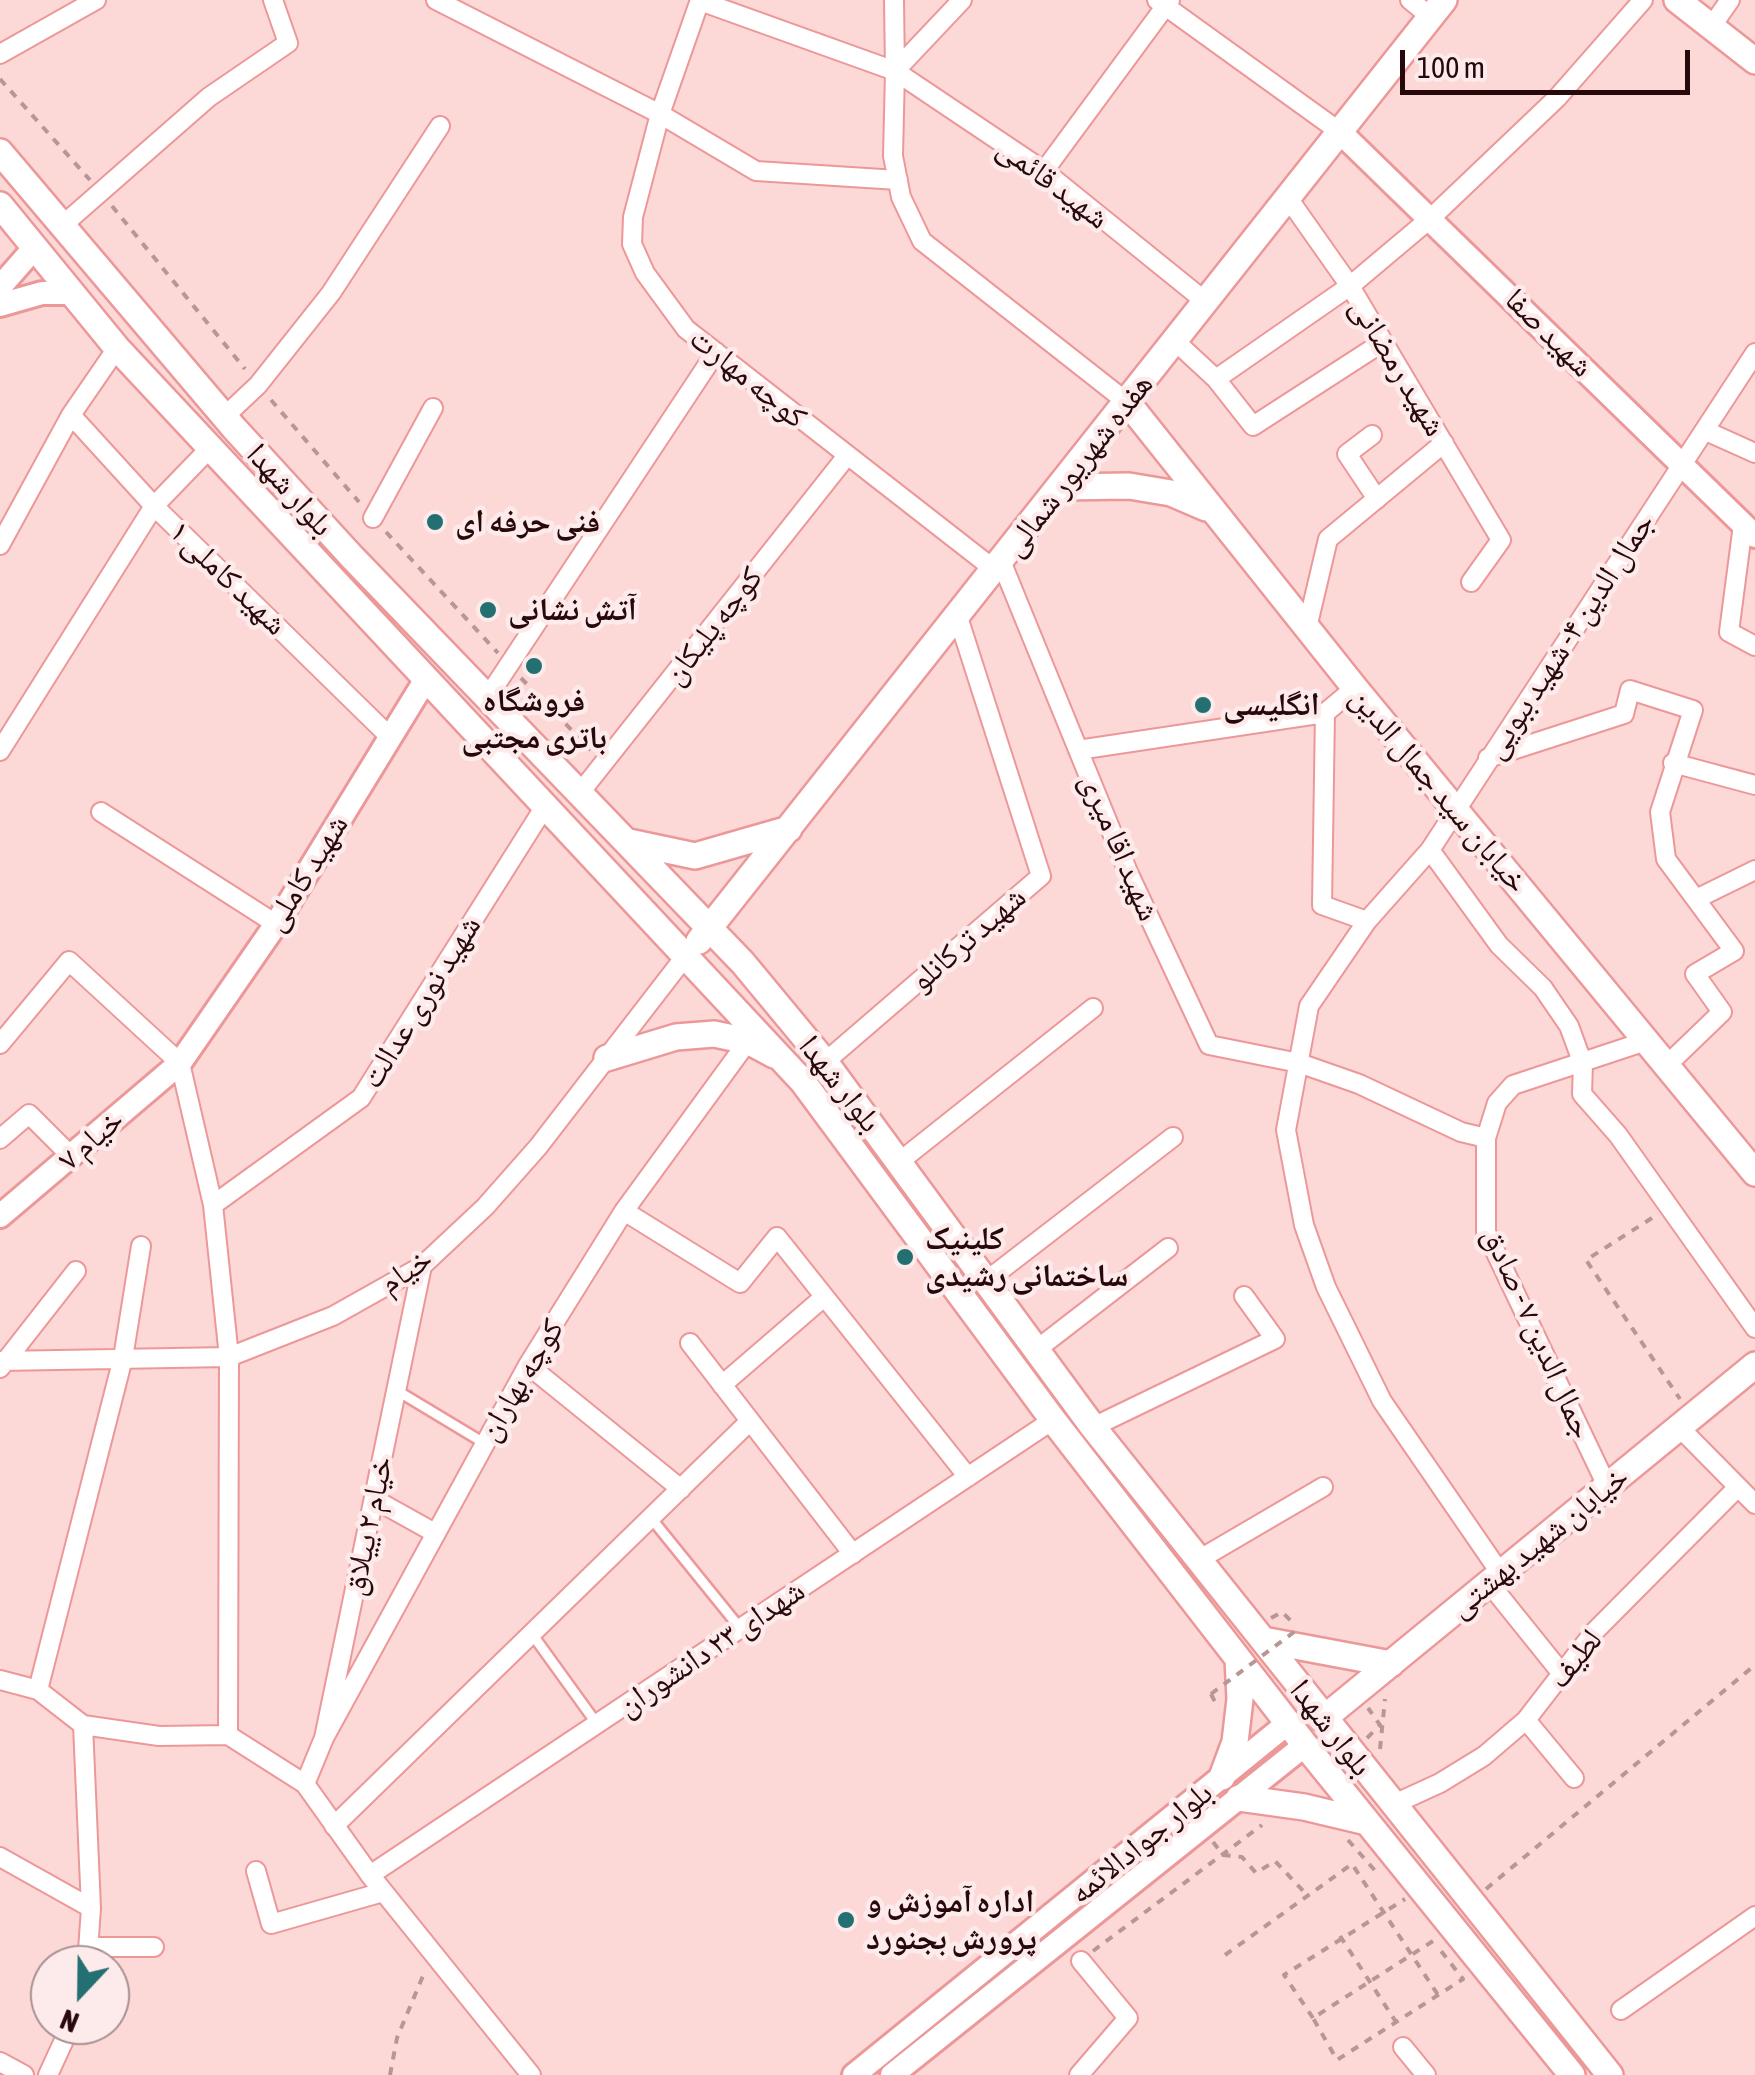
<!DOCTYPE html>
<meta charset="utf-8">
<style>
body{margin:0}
#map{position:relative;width:1755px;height:2075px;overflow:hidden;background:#fcd8d7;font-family:"Asap Condensed",sans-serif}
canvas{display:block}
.north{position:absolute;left:30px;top:1945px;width:100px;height:100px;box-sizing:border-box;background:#fdeaea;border:2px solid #a89091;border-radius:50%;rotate:202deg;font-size:28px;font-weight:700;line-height:40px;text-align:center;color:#28090b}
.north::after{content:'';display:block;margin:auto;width:35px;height:45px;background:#246f72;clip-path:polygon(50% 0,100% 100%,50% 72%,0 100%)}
.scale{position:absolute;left:1400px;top:50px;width:290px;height:45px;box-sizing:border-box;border:5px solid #28090b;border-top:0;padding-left:12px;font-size:30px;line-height:35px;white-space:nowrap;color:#28090b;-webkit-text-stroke:8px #fdeaea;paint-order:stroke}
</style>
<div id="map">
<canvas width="1755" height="2075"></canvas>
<div class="north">N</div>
<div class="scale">100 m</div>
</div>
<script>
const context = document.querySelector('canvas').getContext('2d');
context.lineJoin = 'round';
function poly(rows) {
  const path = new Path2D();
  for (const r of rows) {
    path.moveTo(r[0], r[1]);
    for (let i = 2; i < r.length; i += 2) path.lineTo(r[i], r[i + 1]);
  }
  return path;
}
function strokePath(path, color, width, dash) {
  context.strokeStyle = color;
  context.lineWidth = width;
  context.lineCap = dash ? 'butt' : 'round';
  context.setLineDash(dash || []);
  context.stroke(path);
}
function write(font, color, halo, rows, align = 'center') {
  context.font = font + ' "Asap Condensed","Noto Naskh Arabic",sans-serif';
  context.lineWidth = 9;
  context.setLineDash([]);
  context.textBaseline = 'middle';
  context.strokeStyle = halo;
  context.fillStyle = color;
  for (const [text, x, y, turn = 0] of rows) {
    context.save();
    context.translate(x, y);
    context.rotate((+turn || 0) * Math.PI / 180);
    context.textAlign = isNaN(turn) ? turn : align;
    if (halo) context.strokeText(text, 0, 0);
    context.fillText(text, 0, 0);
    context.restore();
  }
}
const service = poly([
 [396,1390,484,1443],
 [651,1518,740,1628],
 [532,1634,597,1724]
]);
const minor = poly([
 [436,0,660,114,756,171,898,180],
 [700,0,660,114,633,217,632,244,645,273,686,329,995,570],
 [894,0,895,71],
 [962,0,895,71,893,156,901,197,922,241,1128,403],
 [1157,0,1340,132],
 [1410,0,1431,17],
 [700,1,895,71,1044,171,1206,302],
 [1711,27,1730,0],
 [0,54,96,0],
 [1044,171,1170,0],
 [1288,198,1350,286,1501,540,1471,582],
 [64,224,209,97,288,43,273,0],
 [1175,341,1216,379,1350,286,1432,217,1557,98,1643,0],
 [1216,379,1253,426,1383,342],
 [71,415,154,506,390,737],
 [224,417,258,385,331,293,440,126],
 [1706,431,1755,453],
 [1372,435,1347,454,1377,499],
 [373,518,433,408],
 [1743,525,1729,632,1755,646],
 [0,545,71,415,117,348],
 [1001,561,1128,872,1209,1045,1299,1063,1359,1084,1461,1132,1486,1138],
 [1307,628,1328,539,1444,443],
 [1355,688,1325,713,1322,905,1367,921],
 [487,698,716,352],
 [1078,750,1325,713],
 [0,751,154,506,211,447],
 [1488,758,1624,714,1630,690,1693,710,1660,812,1666,859,1734,951,1695,974,1722,1012,1666,1066],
 [1673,763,1755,785],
 [579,794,846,457],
 [101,812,276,924],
 [1430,850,1499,945,1543,988,1569,1026,1583,1064,1582,1094,1618,1135,1755,1328],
 [1696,899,1755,870],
 [0,1044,69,961,180,1063,213,1205,229,1357,228,1735],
 [825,1062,1041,876,958,617],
 [0,1139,29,1114,73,1158],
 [899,1162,1093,1008],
 [213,1205,361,1098,547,803],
 [624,1211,740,1283,777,1237,968,1477],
 [985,1282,1173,1137],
 [690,1343,853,1554],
 [1036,1350,1168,1248],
 [0,1361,229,1357,333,1316,422,1266,485,1207,538,1147,687,954],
 [528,1365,681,1489],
 [0,1368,76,1271],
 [722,1385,824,1297],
 [1093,1427,1275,1339,1244,1296],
 [1679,1427,1755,1504],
 [1607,1486,1486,1232,1486,1138,1497,1103,1513,1085,1646,1041],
 [374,1499,435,1533],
 [1200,1559,1323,1487],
 [1501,1574,1382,1401,1326,1287,1304,1225,1286,1130,1309,1006,1367,921,1430,850,1755,353],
 [1489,1583,1563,1675],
 [0,1680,38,1690,83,1725,159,1736,228,1735,305,1784,370,1875,531,2075],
 [38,1690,123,1358,141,1246],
 [1526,1720,1574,1778],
 [83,1725,91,1908,87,1965],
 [324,1738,528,1365,624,1211,748,1041],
 [305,1784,324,1738,422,1266],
 [1392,1805,1440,1783,1484,1756,1526,1720,1594,1632,1738,1487],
 [334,1826,750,1421],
 [0,1857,91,1908],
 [256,1871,271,1924,383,1892],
 [370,1875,1053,1420],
 [89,1947,154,1947],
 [1621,2010,1755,1916],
 [1403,2047,1426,2075],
 [0,2062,24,2075],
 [48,2075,71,2025],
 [1079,2075,1128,2018,1081,1961]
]);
const tertiary = poly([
 [1340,132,1755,536],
 [0,287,35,247],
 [0,305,42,293,72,293],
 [0,1216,180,1063,276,924,426,679],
 [854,2075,1288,1723],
 [892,2075,1305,1745]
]);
const secondary = poly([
 [1677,0,1755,61],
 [0,152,234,428,352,557,743,963,825,1062,1093,1427,1610,2075],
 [0,205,117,348,803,1082,1053,1420,1305,1745,1572,2075],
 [1128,403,1355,688,1755,1173],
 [1060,487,1129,486,1171,493,1206,508],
 [629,842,695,856,789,829],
 [699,941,1444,0],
 [607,1058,676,1037,714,1034,748,1041,774,1055],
 [1263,1640,1391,1664],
 [1323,1719,1755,1365],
 [1222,1777,1235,1742,1240,1699,1238,1659],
 [1239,1798,1304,1807,1367,1822]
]);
strokePath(service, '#ec9899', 14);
strokePath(minor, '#ec9899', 22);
strokePath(tertiary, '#ec9899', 28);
strokePath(secondary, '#ec9899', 30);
strokePath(poly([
 [0,79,90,180],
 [112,206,245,369],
 [271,400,359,502],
 [386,532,498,653],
 [521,678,591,750],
 [1652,1218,1586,1260,1680,1399],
 [1271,1618,1282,1612,1291,1621],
 [1211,1694,1217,1706],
 [1367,1738,1380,1725,1368,1708],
 [1380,1749,1385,1699],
 [1348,1840,1378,1874],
 [1213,1842,1223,1855,1242,1857,1256,1873,1275,1861,1306,1894],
 [1486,1889,1755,1665],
 [1340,1936,1396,2022],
 [1433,1941,1313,2018,1337,2060,1463,1979,1441,1951],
 [1093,1951,1262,1825],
 [1225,1955,1352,1864,1440,1998],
 [1313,2018,1284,1975,1405,1899],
 [390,2075,397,2038,425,1971]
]), '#b99696', 4, [8, 8]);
strokePath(service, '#fff', 9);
strokePath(minor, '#fff', 18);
strokePath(tertiary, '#fff', 22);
strokePath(secondary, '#fff', 25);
strokePath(poly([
 [1211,1694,1298,1629]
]), '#b99696', 4, [8, 8]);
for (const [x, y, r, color] of [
 [435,522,10,"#246f72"],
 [488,610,10,"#246f72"],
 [534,666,10,"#246f72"],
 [1203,705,10,"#246f72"],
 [905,1257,10,"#246f72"],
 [846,1920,10,"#246f72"]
]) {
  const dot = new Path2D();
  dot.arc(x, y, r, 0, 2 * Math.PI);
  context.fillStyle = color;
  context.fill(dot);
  strokePath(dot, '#fdeaea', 4);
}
write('32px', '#28090b', '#fdeaea', [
 ["شهید قائمی",1053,183,37],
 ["شهید صفا",1549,333,45],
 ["شهید رمضانی",1398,367,59],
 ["کوچه مهارت",748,378,39],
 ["هفده شهریور شمالی",1078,465,-52],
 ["بلوار شهدا",290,490,48],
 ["شهید کاملی ۱",228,578,44],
 ["کوچه پلیکان",713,626,-52],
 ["جمال الدین ۴- شهید ببویی",1569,636,-57],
 ["خیابان سید جمال الدین",1439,790,50],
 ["شهید اقا میری",1120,847,67],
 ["شهید کاملی",306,873,-58],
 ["شهید ترکانلو",968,939,-41],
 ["شهید نوری عدالت",421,1002,-58],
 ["بلوار شهدا",840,1084,52],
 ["خیام ۷",91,1140,-41],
 ["خیام",406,1271,-34],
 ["جمال الدین ۷ - صادق",1538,1333,66],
 ["کوچه بهاران",521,1380,-59],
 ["خیام ۲ ییلاق",368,1526,-78],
 ["خیابان شهید بهشتی",1539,1542,-39],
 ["شهدای ۲۳ دانشوران",711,1648,-34],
 ["لطیف",1575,1659,-51],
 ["بلوار شهدا",1331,1728,52],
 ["بلوار جوادالائمه",1141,1843,-39]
]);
write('bold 32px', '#28090b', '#fdeaea', [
 ["فنی حرفه ای",455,522],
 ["آتش نشانی",508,610],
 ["فروشگاه",534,701,"center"],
 ["باتری مجتبی",534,738,"center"],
 ["انگلیسی",1223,705],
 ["کلینیک",925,1239],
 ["ساختمانی رشیدی",925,1276],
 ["اداره آموزش و",866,1902],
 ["پرورش بجنورد",866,1939]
], 'left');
</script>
